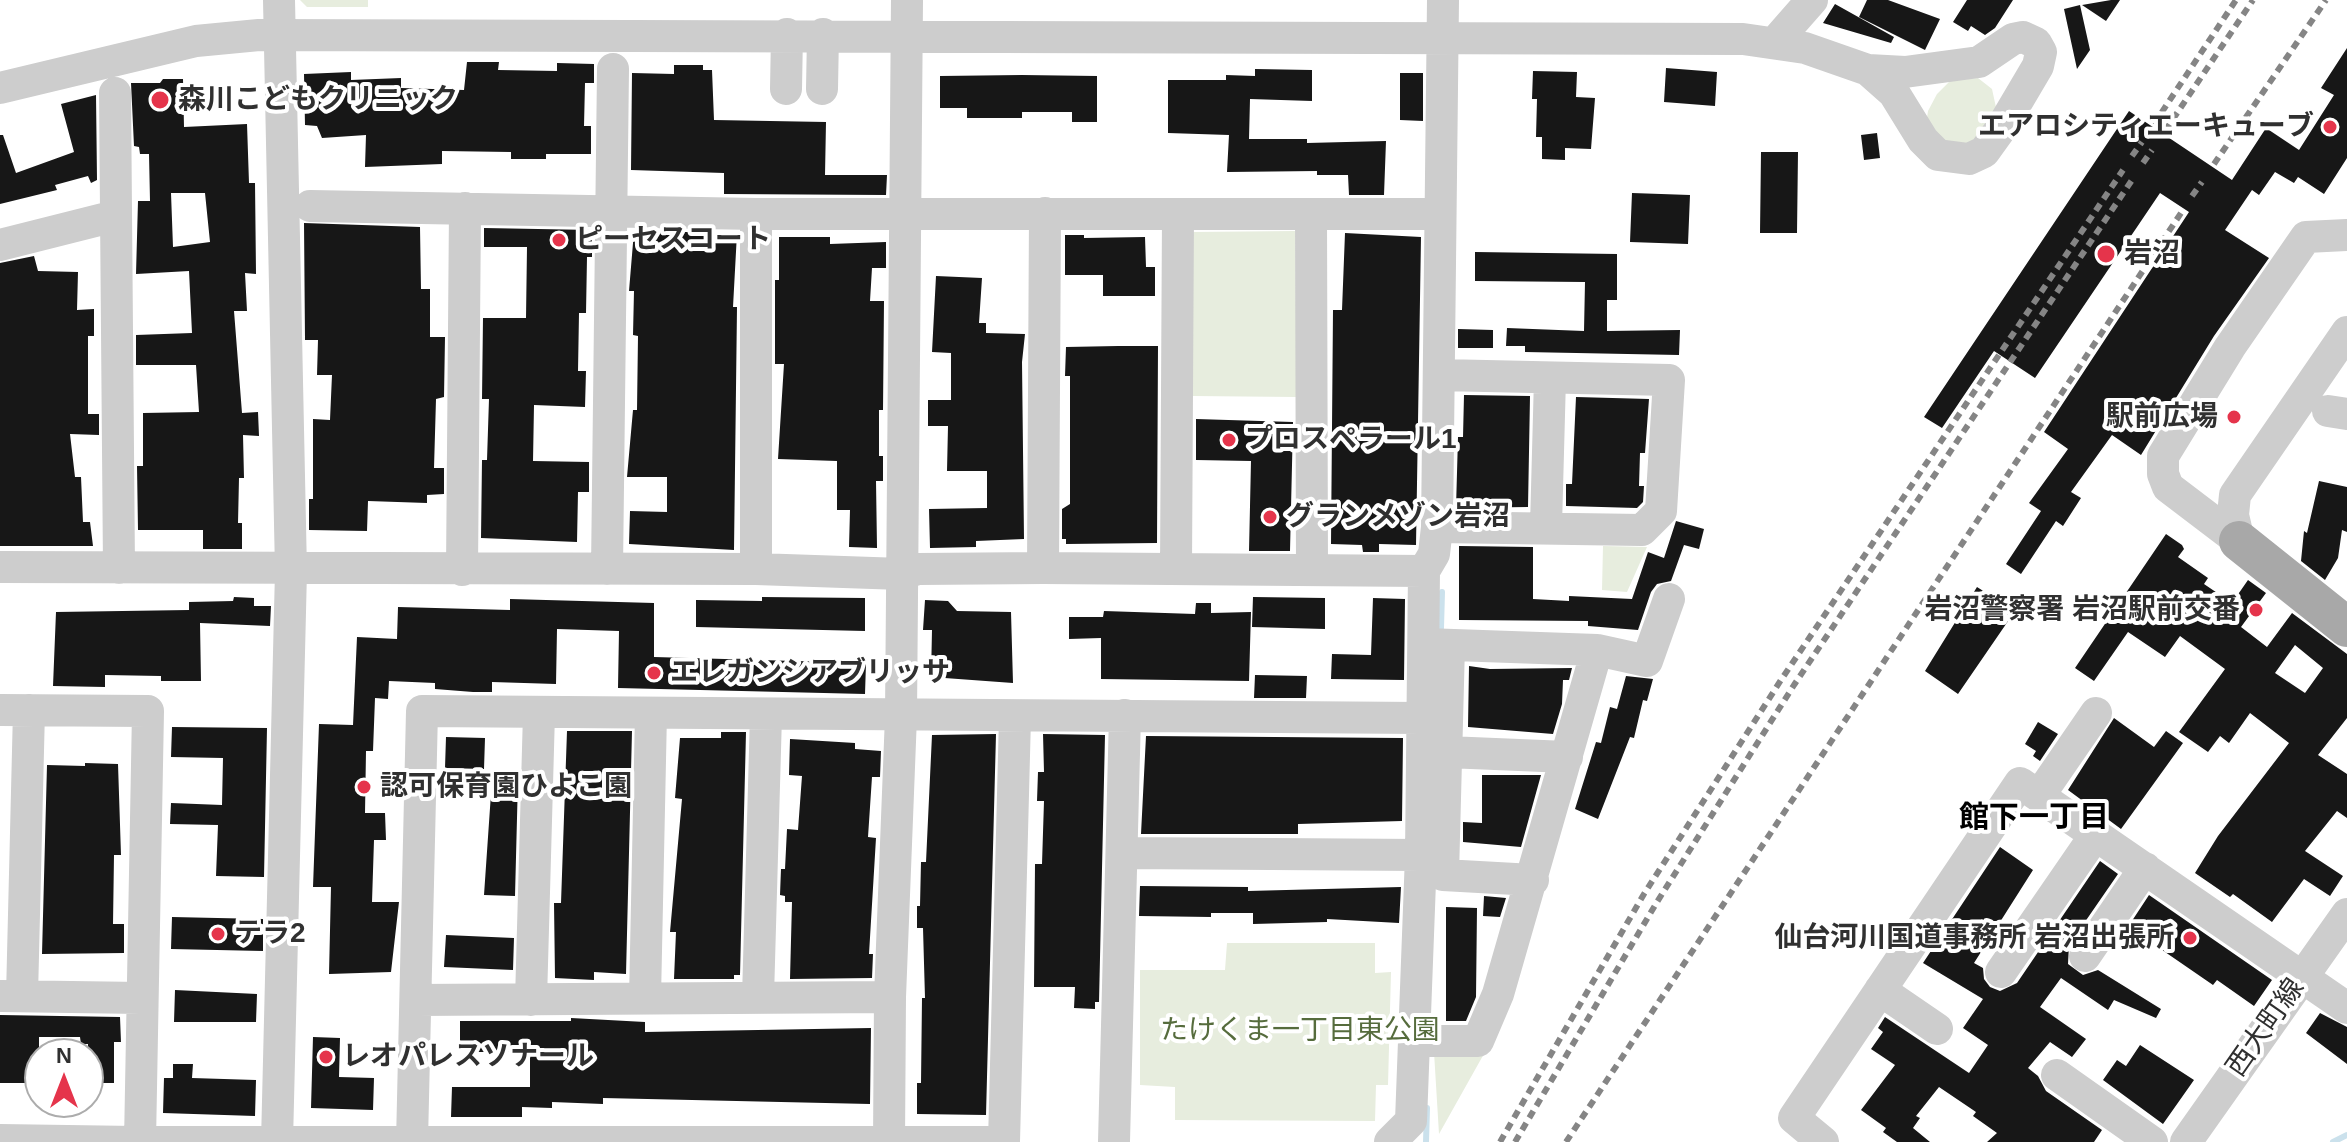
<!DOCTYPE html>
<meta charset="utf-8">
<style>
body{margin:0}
#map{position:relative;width:2347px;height:1142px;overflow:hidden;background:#fff;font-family:Arial,sans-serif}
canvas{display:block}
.north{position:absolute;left:24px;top:1038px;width:80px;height:80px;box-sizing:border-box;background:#fff;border:2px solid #acacac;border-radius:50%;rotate:0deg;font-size:22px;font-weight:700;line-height:32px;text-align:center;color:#303030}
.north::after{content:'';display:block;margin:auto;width:28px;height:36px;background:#e5344b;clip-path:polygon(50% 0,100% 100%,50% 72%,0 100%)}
</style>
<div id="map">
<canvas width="2347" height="1142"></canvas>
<div class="north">N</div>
</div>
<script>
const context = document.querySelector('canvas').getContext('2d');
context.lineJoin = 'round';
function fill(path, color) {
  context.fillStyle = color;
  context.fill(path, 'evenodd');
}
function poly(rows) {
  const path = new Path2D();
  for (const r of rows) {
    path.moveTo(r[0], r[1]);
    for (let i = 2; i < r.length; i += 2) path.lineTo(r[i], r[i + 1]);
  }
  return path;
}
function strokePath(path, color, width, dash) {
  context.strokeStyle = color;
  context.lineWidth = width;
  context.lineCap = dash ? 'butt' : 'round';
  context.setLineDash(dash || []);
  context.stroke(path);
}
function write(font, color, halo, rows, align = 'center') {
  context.font = font + ' Arial,"Noto Sans JP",sans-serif';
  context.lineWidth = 8;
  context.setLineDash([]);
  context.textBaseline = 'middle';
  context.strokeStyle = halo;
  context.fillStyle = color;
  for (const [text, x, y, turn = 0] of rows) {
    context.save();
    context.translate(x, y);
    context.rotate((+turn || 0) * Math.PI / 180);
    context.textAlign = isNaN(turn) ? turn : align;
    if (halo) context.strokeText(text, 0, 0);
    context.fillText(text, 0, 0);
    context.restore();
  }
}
fill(poly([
 [300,0,368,0,368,7,307,7],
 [1978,78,1992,89,1997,112,1968,151,1925,131,1928,111,1937,94,1950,81],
 [1295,231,1297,397,1192,396,1193,232],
 [1603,546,1647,547,1627,592,1602,590],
 [1227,943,1375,943,1375,973,1391,972,1388,1085,1376,1085,1375,1121,1175,1120,1175,1087,1140,1085,1140,970,1225,970],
 [1434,1052,1485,1052,1439,1134]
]), '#e7edde');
strokePath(poly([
 [1441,628,1442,592],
 [1426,1142,1427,1108],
 [2333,1142,2347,1135]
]), '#cbe1ec', 6);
fill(poly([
 [1867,0,1888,0,1940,19,1925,50,1859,17],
 [1967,0,2013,0,1995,28,1985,35,1971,26,1968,31,1953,22],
 [2120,0,2106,21,2082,5,2111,0],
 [1835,4,1894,37,1891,43,1823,23],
 [2080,5,2090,50,2077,69,2064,9],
 [2347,48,2347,158,2324,194,2298,177,2294,183,2275,172,2259,195,2252,190,2225,230,2269,258,2214,336,2141,455,2112,435,2071,492,2081,498,2063,526,2056,521,2021,574,2006,564,2041,511,2029,503,2068,449,2044,432,2189,212,2160,193,2035,378,1994,351,1942,428,1924,417,2129,111,2232,180,2266,128,2299,150,2334,95,2321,88],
 [467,62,499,62,498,70,557,71,557,63,594,64,594,83,585,83,584,126,591,126,591,154,546,154,546,159,511,159,511,152,442,151,442,164,365,167,366,135,322,138,317,126,305,125,304,74,351,72,351,80,401,78,401,88,464,90],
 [674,65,703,65,703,70,712,70,714,120,826,122,825,175,887,175,886,195,724,194,724,173,631,170,632,73,674,74],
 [1666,68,1717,72,1715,106,1664,102],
 [1255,69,1312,70,1312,101,1250,99,1249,139,1307,139,1307,143,1386,141,1384,195,1349,195,1348,175,1317,175,1317,171,1227,172,1229,135,1168,133,1168,80,1226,80,1226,75,1255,76],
 [1533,71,1577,72,1576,97,1595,98,1591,149,1565,148,1565,160,1542,159,1542,137,1536,137,1537,99,1532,99],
 [1400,73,1423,73,1423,121,1400,120],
 [1022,75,1097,76,1097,122,1072,122,1072,112,1022,112,1022,118,967,118,967,108,940,108,940,76],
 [163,79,183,79,184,127,247,124,249,183,255,183,256,274,245,273,247,311,234,311,242,413,258,412,259,436,243,435,244,478,239,478,238,523,242,523,242,549,203,549,203,530,138,530,137,466,143,466,143,413,199,412,196,365,136,365,136,335,192,333,189,271,136,274,138,201,150,201,149,154,140,154,139,147,134,146,131,83,160,83],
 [171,193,205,193,210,242,173,247],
 [96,95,97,180,91,183,88,176,55,185,57,190,0,204,0,135,3,135,16,173,74,152,61,104],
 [1877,133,1880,158,1864,160,1861,135],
 [1761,152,1798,152,1797,233,1760,233],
 [1632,193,1690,195,1688,244,1630,242],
 [304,223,420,227,421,289,430,289,430,337,445,337,444,397,436,399,434,468,444,468,444,494,427,495,427,503,368,501,367,531,309,530,309,499,313,499,313,419,330,420,332,375,317,375,318,340,305,340],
 [484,228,592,230,592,257,587,257,586,313,579,313,578,371,586,371,585,407,534,405,533,461,589,462,589,492,578,492,577,542,481,538,482,460,487,460,489,399,482,399,483,318,526,318,527,247,484,247],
 [634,231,737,233,733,307,737,307,734,550,629,544,630,511,667,512,667,477,627,477,633,410,637,410,638,336,633,335,634,291,629,291],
 [1345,233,1421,237,1416,545,1379,544,1379,552,1363,552,1362,545,1331,544,1333,310,1342,310],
 [1065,235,1084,235,1084,238,1145,237,1146,267,1155,267,1155,296,1103,296,1103,275,1065,275],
 [779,237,830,237,830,244,886,242,886,268,872,268,870,301,884,301,883,410,879,410,879,456,883,456,883,481,876,481,877,548,849,547,850,510,837,510,837,461,778,459,784,364,775,364,775,280,779,280],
 [1475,252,1617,254,1617,300,1607,300,1607,331,1680,330,1679,355,1525,352,1525,346,1506,346,1507,328,1584,331,1585,282,1475,281],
 [34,256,38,271,78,272,77,310,94,309,94,336,88,336,88,414,99,414,99,435,70,434,75,477,81,477,83,522,90,522,93,546,0,546,0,263],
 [936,276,982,278,979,323,986,323,986,333,1025,334,1022,362,1024,539,976,541,976,547,930,548,929,509,987,508,987,471,947,471,948,426,928,426,928,400,951,400,951,353,932,352],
 [1458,329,1493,330,1493,348,1458,348],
 [1118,346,1158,346,1157,543,1066,544,1066,539,1062,539,1062,509,1070,504,1070,376,1065,376,1066,347],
 [1464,395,1530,396,1528,507,1456,508,1458,437,1463,437],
 [1576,397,1649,399,1645,453,1640,453,1639,486,1644,486,1643,502,1637,508,1566,506,1566,484,1572,484],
 [1196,419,1293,422,1290,551,1249,551,1251,461,1196,460],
 [2319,481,2347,487,2347,532,2342,530,2338,558,2325,580,2301,561,2304,531,2307,533],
 [1676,521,1704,529,1699,549,1684,545,1671,581,1657,584,1651,592,1638,630,1588,626,1588,621,1459,620,1459,546,1533,547,1533,599,1569,601,1569,596,1632,599,1648,552,1664,558],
 [2166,534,2182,545,2184,549,2178,557,2208,578,2204,584,2232,603,2248,580,2266,593,2241,627,2267,647,2292,613,2347,654,2347,718,2318,755,2347,774,2347,818,2337,811,2305,851,2343,876,2330,896,2304,879,2272,922,2233,894,2230,897,2195,873,2218,836,2289,743,2250,713,2229,743,2220,736,2208,752,2179,732,2225,669,2180,636,2165,657,2128,632,2094,681,2075,668],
 [2295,645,2323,668,2305,693,2275,673],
 [1977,587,2015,611,1958,694,1925,671],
 [234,597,254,598,254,606,271,606,270,626,200,623,201,681,161,681,161,676,105,675,105,687,53,686,56,612,189,610,189,602,233,601],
 [762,597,865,598,865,631,696,627,696,600,762,601],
 [1253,597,1325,598,1325,629,1252,627],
 [1373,598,1405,599,1404,680,1331,679,1332,654,1371,655],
 [510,599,654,603,654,657,866,663,865,694,618,688,619,631,557,629,556,684,492,682,492,692,473,692,435,689,435,683,389,681,388,699,375,698,373,751,366,751,365,813,385,813,386,840,374,840,372,902,399,902,391,972,329,974,331,887,313,887,319,724,353,725,357,637,397,639,398,607,510,610],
 [925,600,948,601,957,611,1011,612,1013,683,931,677,932,630,923,630],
 [1196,603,1211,603,1211,613,1251,612,1249,681,1101,679,1101,638,1069,639,1069,617,1103,617,1104,611,1195,614],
 [1469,666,1490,669,1572,668,1569,680,1563,680,1562,704,1553,734,1468,727],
 [1255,675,1307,676,1306,698,1254,698],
 [1626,676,1653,679,1647,701,1643,700,1634,738,1630,737,1598,819,1575,809,1596,742,1601,743,1610,707,1617,709],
 [2114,718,2154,747,2166,731,2183,743,2121,829,2068,790],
 [2038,722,2058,734,2040,761,2033,756,2036,751,2025,744],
 [172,727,267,728,264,877,216,876,218,825,170,824,171,803,222,805,223,758,171,757],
 [567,731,632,731,626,974,594,972,594,980,555,978,554,903,561,903],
 [721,732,746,732,740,975,734,975,734,979,674,979,676,932,670,932,682,799,675,798,680,738,721,738],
 [996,734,986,1115,917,1114,917,1083,921,1083,922,998,925,998,923,928,917,928,917,906,920,906,921,862,926,862,932,735],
 [1043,734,1105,735,1099,1002,1095,1002,1095,1009,1074,1008,1075,987,1034,987,1035,864,1042,864,1044,801,1037,801,1038,772,1044,772],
 [1146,736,1403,738,1402,821,1298,824,1298,834,1141,834],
 [446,737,485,738,484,769,445,768],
 [790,739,855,743,855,749,881,751,880,777,872,777,868,837,876,838,869,954,873,954,872,978,790,979,792,902,785,902,785,896,780,895,781,869,785,869,787,829,798,830,802,776,789,775],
 [85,763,118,764,121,855,114,855,113,924,124,924,124,953,42,954,47,765,85,766],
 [1482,775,1541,775,1521,847,1463,842,1463,822,1482,823],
 [492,779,518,779,515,896,484,895],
 [2000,847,2033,870,1974,963,1983,968,1984,979,1990,987,2000,991,2017,983,2100,861,2118,874,2069,945,2068,964,2083,975,2098,970,2161,1009,2156,1018,2114,1000,2108,1010,2061,978,2040,1007,2086,1039,2072,1057,2050,1042,2028,1068,2038,1076,2046,1091,2102,1130,2094,1142,1987,1142,1997,1133,1973,1116,1976,1112,1939,1087,1916,1116,1920,1118,1913,1128,1930,1142,1897,1142,1883,1132,1886,1128,1861,1110,1895,1065,1871,1049,1883,1032,1878,1028,1885,1017,1969,1073,1988,1045,1963,1028,1983,999,1923,963],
 [1140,886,1248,887,1248,891,1401,887,1399,923,1327,919,1327,922,1253,924,1253,913,1211,913,1211,917,1139,916],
 [2149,895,2272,980,2254,1006,2217,980,2213,985,2136,932,2130,941,2122,936],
 [1484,896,1506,898,1500,917,1483,916],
 [1446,907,1477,908,1476,997,1466,1021,1446,1021],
 [172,917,263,919,263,951,171,949],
 [446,935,514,938,513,970,444,967],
 [175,990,257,994,256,1022,174,1022],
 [2320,1013,2347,1027,2347,1064,2306,1033],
 [0,1015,120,1017,121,1042,114,1042,114,1083,88,1083,88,1044,81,1044,80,1037,39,1037,39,1083,0,1083],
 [571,1018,645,1022,645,1032,871,1028,870,1104,603,1098,603,1104,552,1102,552,1108,522,1107,522,1117,451,1117,452,1087,530,1087,530,1052,460,1052,460,1021,571,1021],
 [313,1037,340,1038,339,1077,374,1078,373,1110,311,1108],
 [2140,1045,2194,1080,2163,1124,2103,1080,2117,1060,2126,1066],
 [173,1064,193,1064,192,1078,256,1080,255,1116,163,1113,164,1078,173,1078]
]), '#171717');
strokePath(poly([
 [1776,41,1812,0],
 [0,88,196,41,259,35,1743,39,1805,48,1868,70,1905,72,1979,62,2013,39,2023,37,2036,43,2041,52,2038,66,2002,127,1984,152,1969,159,1938,155,1923,140,1894,93,1868,70],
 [786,89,787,34],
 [822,89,823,34],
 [115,93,119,568],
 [310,206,756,214,1438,214],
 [756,214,756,569],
 [1311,215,1312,568],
 [0,245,115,216],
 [2328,411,2347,414],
 [1546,526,1550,378],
 [1437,527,1642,530,1661,511,1669,380,1440,375],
 [2239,541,2168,487,2163,474,2163,456,2230,347,2306,237,2347,235],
 [2239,541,2233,515,2235,495,2347,332],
 [0,567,756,569,902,574,918,569,1043,568,1424,571],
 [1043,568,1045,213],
 [1176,568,1178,215],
 [607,569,613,69],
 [462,570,465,208],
 [1449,645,1443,875,1533,880],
 [1597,650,1647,661,1669,599],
 [0,710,148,711,140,1142],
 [1447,752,1567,757],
 [2039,796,2096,713],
 [1122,853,1421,855],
 [2085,956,2145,868],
 [2001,972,2096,834],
 [1880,990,1937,1029],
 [1,996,141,998],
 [22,996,29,710],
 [758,997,766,715],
 [645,998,651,713],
 [416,1000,890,997],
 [531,1000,539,713],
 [1414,1041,1478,1041,1498,994,1597,650,1425,644],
 [2057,1075,2152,1142],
 [0,1140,135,1142],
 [146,1142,1000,1142],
 [277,1142,291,571,279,0],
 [412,1142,422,711,1421,718],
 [889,1142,890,997,901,716,907,0],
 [1004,1142,1015,717],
 [1114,1142,1125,715],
 [1390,1142,1411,1121,1421,855,1424,571,1434,554,1437,527,1443,0],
 [1823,1142,1794,1118,2020,783,2347,1008],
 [2186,1142,2347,914]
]), '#cdcdcd', 32);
strokePath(poly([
 [2239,541,2347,627]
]), '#a8a8a8', 40);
strokePath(poly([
 [2154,124,2236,0],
 [2165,131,2253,0],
 [2132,156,2142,142],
 [2143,163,2152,150],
 [2214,164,2326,0],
 [2192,196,2202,182],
 [1500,1142,1644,894,1781,680,2123,170],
 [1515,1142,1657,902,1794,685,2134,177],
 [1566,1142,2183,210]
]), '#858585', 6, [8, 6]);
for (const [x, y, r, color] of [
 [160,100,10,"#e5344b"],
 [2330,127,8,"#e5344b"],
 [559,240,8,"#e5344b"],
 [2106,254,10,"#e5344b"],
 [2234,417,8,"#e5344b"],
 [1229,440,8,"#e5344b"],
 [1270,517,8,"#e5344b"],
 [2256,610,8,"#e5344b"],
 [654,673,8,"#e5344b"],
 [364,787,8,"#e5344b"],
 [218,934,8,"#e5344b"],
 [2190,938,8,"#e5344b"],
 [326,1057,8,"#e5344b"]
]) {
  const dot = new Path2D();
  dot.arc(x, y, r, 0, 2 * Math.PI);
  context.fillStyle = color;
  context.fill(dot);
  strokePath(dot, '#fff', 3);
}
write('bold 28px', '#303030', '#fff', [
 ["森川こどもクリニック",178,100],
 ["エアロシティエーキューブ",2314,127,"right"],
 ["ピーセスコート",575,240],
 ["岩沼",2124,254],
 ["駅前広場",2218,417,"right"],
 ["プロスペラール1",1245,440],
 ["グランメゾン岩沼",1286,517],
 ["岩沼警察署 岩沼駅前交番",2240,610,"right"],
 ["エレガンシアブリッサ",670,673],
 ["認可保育園ひよこ園",380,787],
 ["テラ2",234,934],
 ["仙台河川国道事務所 岩沼出張所",2174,938,"right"],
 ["レオパレスソナール",342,1057]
], 'left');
write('28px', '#303030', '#fff', [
 ["西大町線",2266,1028,-55]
]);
write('28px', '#566c3d', '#fff', [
 ["たけくま一丁目東公園",1300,1031]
]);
write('bold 30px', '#000', '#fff', [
 ["館下一丁目",2034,819]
]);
</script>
